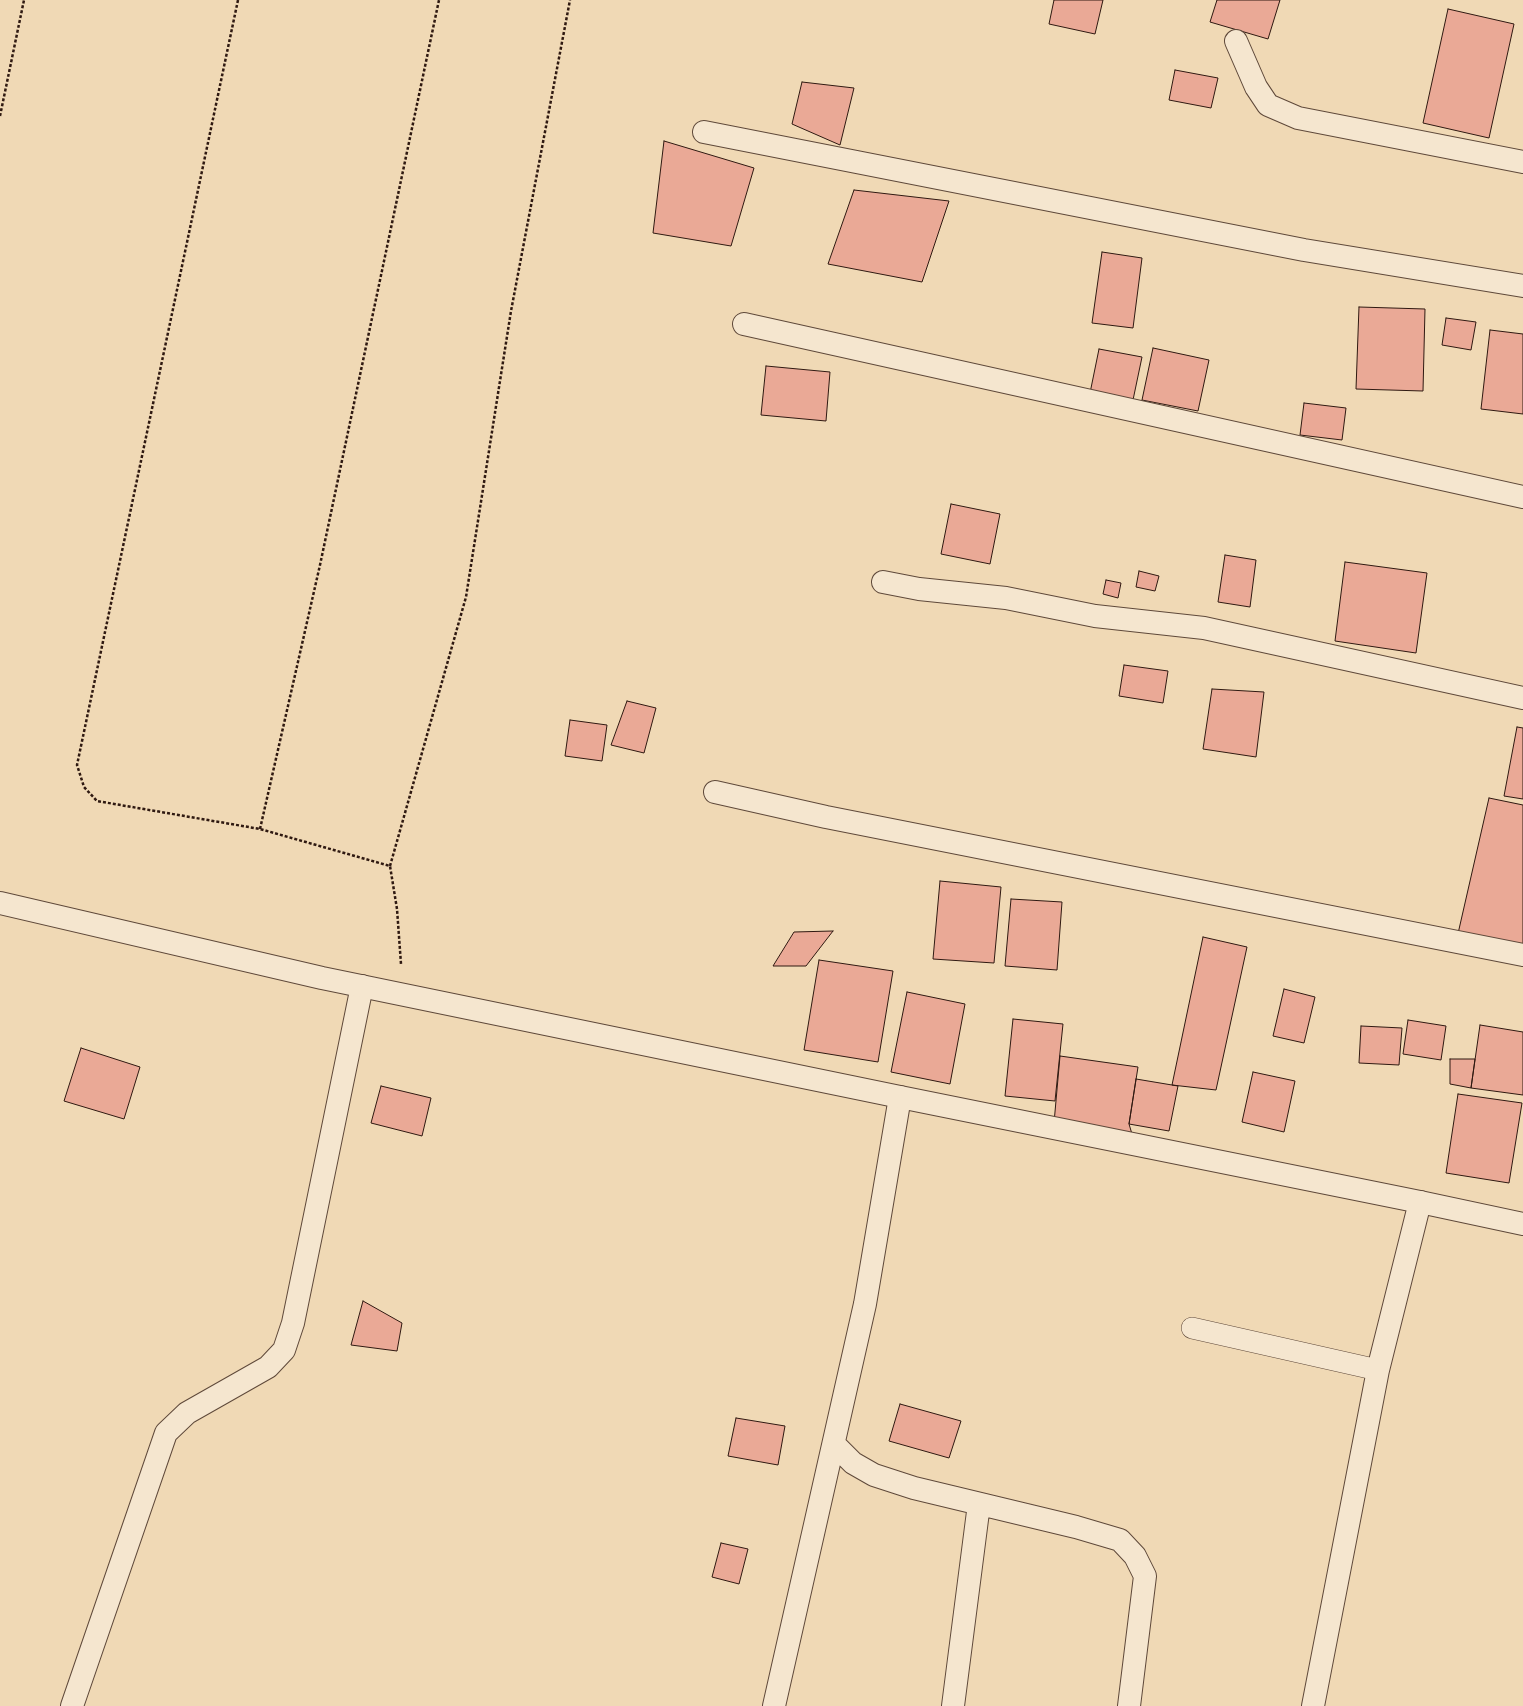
<!DOCTYPE html>
<style>
body{margin:0}
canvas{display:block;background:#f0d9b5}
</style>
<canvas width="1523" height="1706"></canvas>
<script>
const context = document.querySelector('canvas').getContext('2d');
context.lineJoin = 'round';
function fill(path, color) {
  context.fillStyle = color;
  context.fill(path, 'evenodd');
}
function poly(rows) {
  const path = new Path2D();
  for (const r of rows) {
    path.moveTo(r[0], r[1]);
    for (let i = 2; i < r.length; i += 2) path.lineTo(r[i], r[i + 1]);
  }
  return path;
}
function strokePath(path, color, width, dash) {
  context.strokeStyle = color;
  context.lineWidth = width;
  context.lineCap = dash ? 'butt' : 'round';
  context.setLineDash(dash || []);
  context.stroke(path);
}
const building = poly([
 [1054,0,1103,0,1095,34,1049,24,1054,0],
 [1217,0,1280,0,1268,39,1210,22,1217,0],
 [1448,9,1514,24,1489,138,1423,123,1448,9],
 [1175,70,1218,78,1211,108,1169,100,1175,70],
 [802,82,854,88,840,145,792,124,802,82],
 [664,141,754,168,731,246,653,233,664,141],
 [854,190,949,201,922,282,828,264,854,190],
 [1102,252,1142,258,1133,328,1092,323,1102,252],
 [1359,307,1425,309,1423,391,1356,389,1359,307],
 [1446,318,1476,322,1471,350,1442,345,1446,318],
 [1490,330,1523,334,1523,414,1481,409,1490,330],
 [1153,348,1209,360,1198,411,1142,400,1153,348],
 [1099,349,1142,357,1133,400,1090,393,1099,349],
 [766,366,830,372,826,421,761,415,766,366],
 [1304,403,1346,408,1342,440,1300,435,1304,403],
 [951,504,1000,514,990,564,941,554,951,504],
 [1225,555,1256,560,1250,607,1218,602,1225,555],
 [1345,562,1427,573,1416,653,1335,641,1345,562],
 [1139,571,1159,576,1155,591,1136,587,1139,571],
 [1106,580,1121,583,1118,598,1103,594,1106,580],
 [1124,665,1168,671,1163,703,1119,696,1124,665],
 [1212,689,1264,692,1256,757,1203,749,1212,689],
 [627,701,656,708,644,753,611,745,627,701],
 [570,720,607,725,602,761,565,756,570,720],
 [1517,727,1523,728,1523,799,1504,796,1517,727],
 [1489,798,1523,805,1523,951,1457,938,1489,798],
 [940,881,1001,887,994,963,933,959,940,881],
 [1011,899,1062,902,1057,970,1005,966,1011,899],
 [833,931,806,966,773,966,794,932,833,931],
 [1203,937,1247,947,1216,1090,1172,1085,1203,937],
 [819,960,893,971,878,1062,804,1050,819,960],
 [1284,989,1315,997,1304,1043,1273,1036,1284,989],
 [907,992,965,1004,950,1084,891,1072,907,992],
 [1013,1019,1063,1024,1055,1101,1005,1096,1013,1019],
 [1408,1020,1446,1026,1441,1060,1403,1054,1408,1020],
 [1480,1025,1523,1032,1523,1095,1471,1088,1480,1025],
 [1361,1026,1402,1028,1399,1065,1359,1063,1361,1026],
 [81,1048,140,1067,124,1119,64,1101,81,1048],
 [1060,1056,1138,1067,1129,1124,1132,1134,1054,1123,1060,1056],
 [1450,1059,1475,1059,1471,1088,1450,1084,1450,1059],
 [1253,1072,1295,1081,1284,1132,1242,1122,1253,1072],
 [1136,1079,1178,1086,1169,1131,1129,1124,1136,1079],
 [381,1086,431,1098,422,1136,371,1123,381,1086],
 [1458,1094,1522,1103,1509,1183,1446,1173,1458,1094],
 [363,1301,402,1323,397,1351,351,1345,363,1301],
 [900,1404,961,1421,949,1458,889,1441,900,1404],
 [736,1418,785,1426,778,1465,728,1456,736,1418],
 [721,1543,748,1549,739,1584,712,1577,721,1543]
]);
fill(building, '#eaa996');
strokePath(building, '#2f1911', 1);
const service = poly([
 [1192,1328,1378,1370]
]);
const minor = poly([
 [1236,41,1256,87,1268,105,1298,118,1523,162],
 [704,132,1304,250,1523,286],
 [744,324,1523,497],
 [883,582,919,589,1006,598,1095,616,1204,628,1523,698],
 [715,792,826,817,1523,955],
 [834,1444,853,1463,874,1475,914,1488,1076,1527,1120,1540,1135,1556,1145,1576,1129,1706],
 [72,1706,166,1433,187,1413,268,1367,284,1350,293,1323,362,986],
 [774,1706,865,1304,900,1097],
 [953,1706,979,1504],
 [1313,1706,1378,1370,1420,1202]
]);
const tertiary = poly([
 [0,903,322,978,900,1097,1420,1202,1523,1224]
]);
strokePath(service, '#5f493a', 22);
strokePath(minor, '#5f493a', 24);
strokePath(tertiary, '#5f493a', 24);
strokePath(poly([
 [238,0,77,765,84,787,97,801,260,829,390,866,397,909,401,964],
 [0,116,24,0],
 [260,829,320,565,439,0],
 [390,866,466,597,511,311,570,0]
]), '#2f1911', 2.5, [3, 2]);
strokePath(service, '#f5e6cf', 21);
strokePath(minor, '#f5e6cf', 22);
strokePath(tertiary, '#f5e6cf', 22);
</script>
